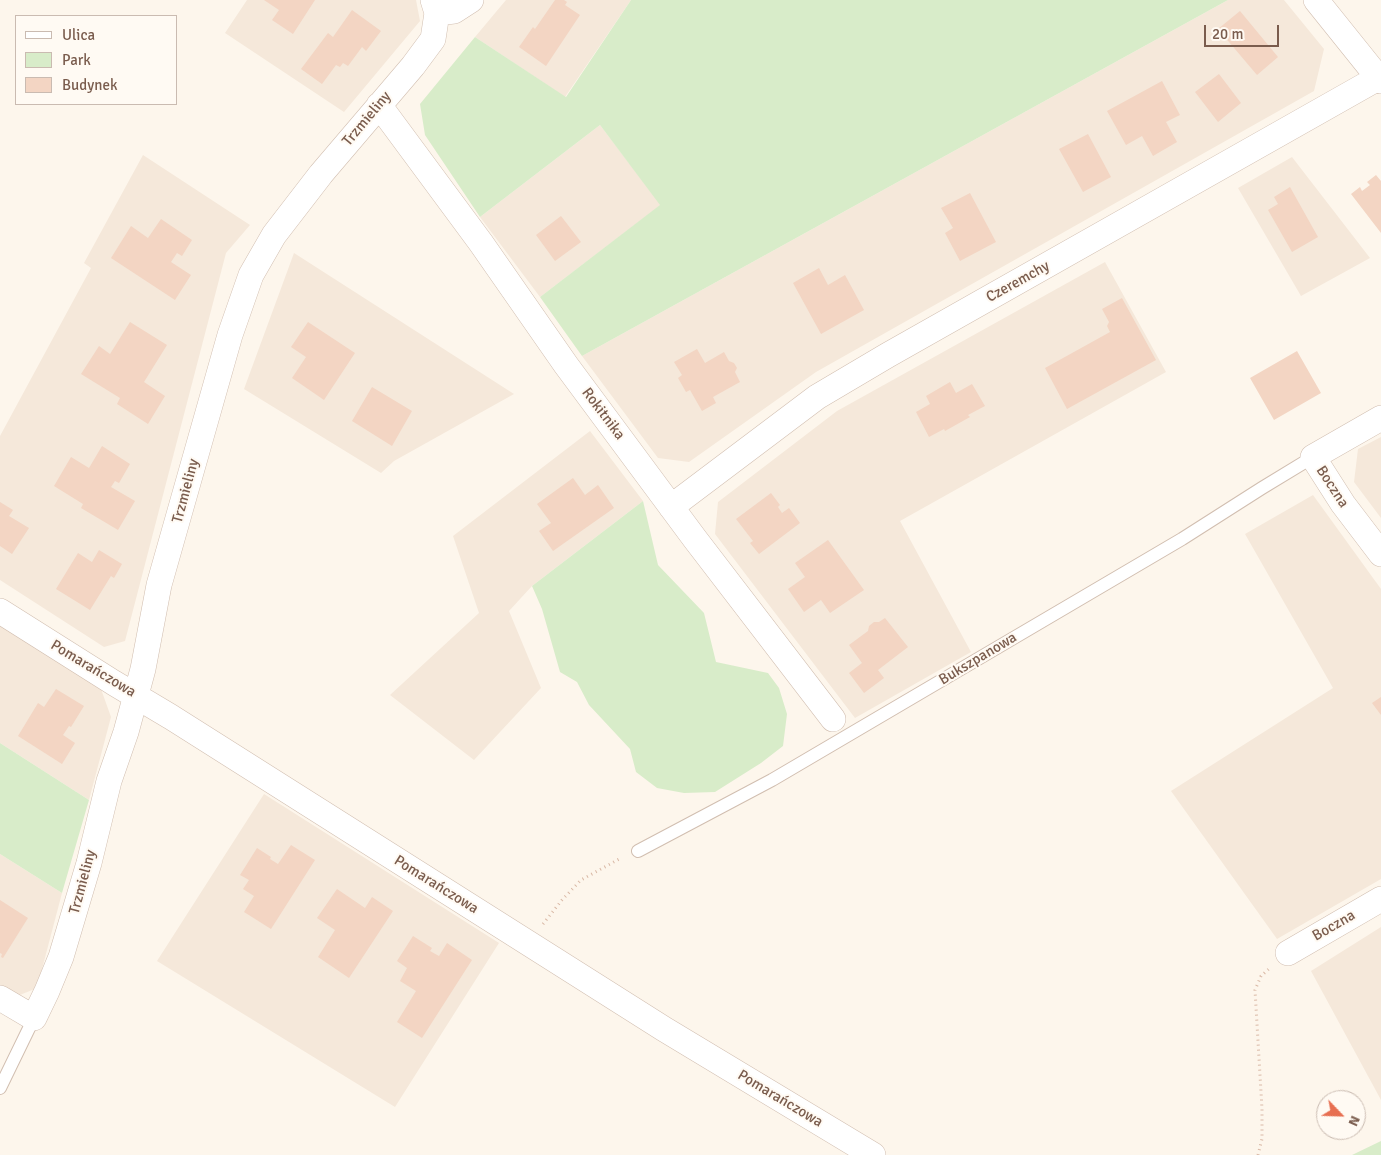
<!DOCTYPE html>
<meta charset="utf-8">
<style>
body{margin:0}
#map{position:relative;width:1381px;height:1155px;overflow:hidden;background:#fdf6ec;font-family:Signika,sans-serif}
canvas{display:block}
.legend{position:absolute;left:15px;top:15px;width:162px;height:90px;box-sizing:border-box;background:#fffaf3;border:1px solid #cabbb1;margin:0;padding:6px 9px;list-style:none;font-size:15px;color:#7a5c4d}
.legend li{display:flex;align-items:center;gap:10px;height:25px}
.legend b{width:25px;border:1px solid #cabbb1}
.north{position:absolute;left:1316px;top:1090px;width:50px;height:50px;box-sizing:border-box;background:#fffaf3;border:1px solid #cabbb1;border-radius:50%;rotate:114deg;font-size:14px;font-weight:700;line-height:20px;text-align:center;color:#7a5c4d}
.north::after{content:'';display:block;margin:auto;width:18px;height:22px;background:#e76f51;clip-path:polygon(50% 0,100% 100%,50% 72%,0 100%)}
.scale{position:absolute;left:1204px;top:25px;width:75px;height:22px;box-sizing:border-box;border:2px solid #7a5c4d;border-top:0;padding-left:6px;font-size:15px;line-height:18px;white-space:nowrap;color:#7a5c4d;-webkit-text-stroke:4px #fffaf3;paint-order:stroke}
</style>
<div id="map">
<canvas width="1381" height="1155"></canvas>
<ul class="legend">
<li><b style="height:6px;background:#fff"></b>Ulica</li>
<li><b style="height:14px;background:#d8ecc9"></b>Park</li>
<li><b style="height:14px;background:#f3d5c3"></b>Budynek</li>
</ul>
<div class="north">N</div>
<div class="scale">20 m</div>
</div>
<script>
const context = document.querySelector('canvas').getContext('2d');
context.lineJoin = 'round';
function fill(path, color) {
  context.fillStyle = color;
  context.fill(path, 'evenodd');
}
function poly(rows) {
  const path = new Path2D();
  for (const r of rows) {
    path.moveTo(r[0], r[1]);
    for (let i = 2; i < r.length; i += 2) path.lineTo(r[i], r[i + 1]);
  }
  return path;
}
function strokePath(path, color, width, dash) {
  context.strokeStyle = color;
  context.lineWidth = width;
  context.lineCap = dash ? 'butt' : 'round';
  context.setLineDash(dash || []);
  context.stroke(path);
}
function write(font, color, halo, rows, align = 'center') {
  context.font = font + ' Signika,sans-serif';
  context.lineWidth = 4;
  context.setLineDash([]);
  context.textBaseline = 'middle';
  context.strokeStyle = halo;
  context.fillStyle = color;
  for (const [text, x, y, turn = 0] of rows) {
    context.save();
    context.translate(x, y);
    context.rotate((+turn || 0) * Math.PI / 180);
    context.textAlign = isNaN(turn) ? turn : align;
    if (halo) context.strokeText(text, 0, 0);
    context.fillText(text, 0, 0);
    context.restore();
  }
}
fill(poly([
 [247,0,416,0,420,21,344,112,225,33],
 [506,0,631,0,565,97,475,37],
 [1228,0,1284,0,1324,49,1314,91,816,372,689,462,658,458,582,356],
 [600,125,661,205,540,297,480,217],
 [143,155,250,225,226,253,125,641,104,647,0,580,0,436,91,268,84,263],
 [1292,157,1370,258,1301,296,1238,188],
 [294,253,514,394,394,461,381,473,244,389],
 [1105,262,1166,372,900,521,971,652,855,718,715,534,718,502,837,411],
 [590,431,643,501,532,586,509,611,541,688,474,760,390,695,479,613,453,536],
 [1381,437,1381,518,1354,482,1358,449],
 [1313,495,1381,589,1381,879,1277,939,1171,791,1333,688,1245,534],
 [0,625,101,689,111,717,89,800,0,743],
 [264,794,499,943,395,1107,157,961],
 [0,854,62,893,37,988,15,997,0,987],
 [1381,927,1381,1100,1311,971]
]), '#f5e8da');
fill(poly([
 [631,0,1228,0,582,356,540,297,660,205,600,125,480,217,425,135,420,104,475,37,566,97],
 [643,501,658,565,704,613,716,662,768,673,779,688,787,714,783,746,761,763,715,792,684,793,657,788,636,772,630,749,589,705,577,682,560,672,542,609,532,586],
 [0,743,89,800,62,893,0,854],
 [1381,1141,1381,1155,1352,1155]
]), '#d8ecc9');
fill(poly([
 [264,0,315,0,293,34,272,20,279,10],
 [555,0,564,0,567,2,565,5,580,15,546,66,519,47,533,27,535,29],
 [352,10,381,31,366,51,362,47,348,66,343,63,340,67,336,65,322,84,301,69,328,33,333,37],
 [1240,11,1278,57,1257,75,1218,29],
 [1219,74,1241,103,1218,122,1195,92],
 [1162,81,1180,115,1166,122,1177,142,1153,156,1142,136,1126,145,1107,111],
 [1088,134,1111,177,1083,192,1059,149],
 [1376,175,1381,181,1381,233,1351,194,1360,187,1362,191,1370,185,1367,182],
 [1290,187,1318,237,1292,252,1268,210,1278,204,1274,197],
 [970,193,996,242,960,261,945,233,953,228,941,208],
 [561,216,581,242,555,261,536,235],
 [161,219,192,240,182,256,177,253,171,262,191,275,175,300,111,258,131,226,148,238],
 [819,268,828,285,845,275,864,310,821,334,793,283],
 [1122,298,1156,360,1067,409,1045,368,1110,332,1107,326,1109,322,1102,309],
 [130,322,167,345,144,382,165,396,148,424,117,404,120,398,81,374,99,346,110,354],
 [308,322,355,353,324,400,292,378,306,357,291,347],
 [697,349,705,363,724,352,729,361,734,363,737,368,735,372,740,382,713,397,716,403,702,411,690,390,686,392,678,378,682,375,674,362],
 [1297,351,1321,393,1274,420,1250,378],
 [950,382,956,393,972,384,985,406,968,415,970,417,945,431,944,429,929,437,916,412,930,404,926,396],
 [372,387,412,411,392,446,352,421],
 [102,446,130,464,119,483,115,481,111,487,135,501,118,530,81,508,83,504,54,486,71,457,89,468],
 [573,478,585,495,598,485,614,508,553,551,539,531,551,523,537,504],
 [771,493,780,505,778,507,782,513,789,508,800,523,759,554,750,543,753,541,736,519],
 [0,502,13,510,9,516,29,528,12,554,0,546],
 [828,540,864,590,830,613,821,600,804,612,788,589,805,577,795,563],
 [99,550,122,564,114,578,111,576,90,610,56,589,78,553,92,562],
 [885,618,908,647,878,670,884,678,864,693,849,673,862,663,849,645,868,631,869,626,874,622,879,622],
 [56,689,84,706,71,727,69,726,63,735,75,743,62,764,18,736,38,703,44,707],
 [1381,697,1381,715,1372,703],
 [291,845,315,860,271,929,244,912,254,896,243,889,249,880,240,875,257,848,271,857,270,859,278,864],
 [337,889,365,908,372,897,393,911,349,978,318,957,335,930,317,918],
 [0,900,28,918,3,958,1,957,2,954,0,953],
 [413,936,432,948,430,951,439,956,447,943,472,960,422,1038,397,1022,416,991,400,981,407,968,397,961]
]), '#f3d5c3');
const service = poly([
 [638,851,772,780,1182,539,1262,488,1313,457],
 [0,1088,34,1018]
]);
const minor = poly([
 [1316,0,1381,81],
 [437,13,454,11,471,0],
 [379,105,481,243,566,365,695,539,833,719],
 [1381,418,1313,457,1343,504,1381,554],
 [671,507,817,397,888,355,1378,78],
 [0,611,114,683,171,717,664,1029,873,1155],
 [1288,953,1381,899],
 [0,998,34,1018,47,991,61,957,89,863,109,781,126,732,143,669,159,585,230,335,251,275,274,235,321,174,413,66,433,39,437,13,433,0]
]);
strokePath(service, '#d1beb0', 14);
strokePath(minor, '#d1beb0', 26);
strokePath(poly([
 [543,924,562,900,581,880,621,858],
 [1258,1155,1262,1139,1262,1109,1255,990,1261,976,1270,968]
]), '#d9b8a5', 3, [1, 4]);
strokePath(service, '#fff', 12);
strokePath(minor, '#fff', 25);
write('15px', '#7a5c4d', '#fffaf3', [
 ["Trzmieliny",367,119,-50],
 ["Czeremchy",1018,282,-29],
 ["Rokitnika",603,414,53],
 ["Boczna",1332,487,57],
 ["Trzmieliny",186,491,-75],
 ["Bukszpanowa",978,659,-31],
 ["Pomarańczowa",93,669,31],
 ["Trzmieliny",83,882,-75],
 ["Pomarańczowa",436,885,32],
 ["Boczna",1334,926,-30],
 ["Pomarańczowa",780,1099,31]
]);
</script>
